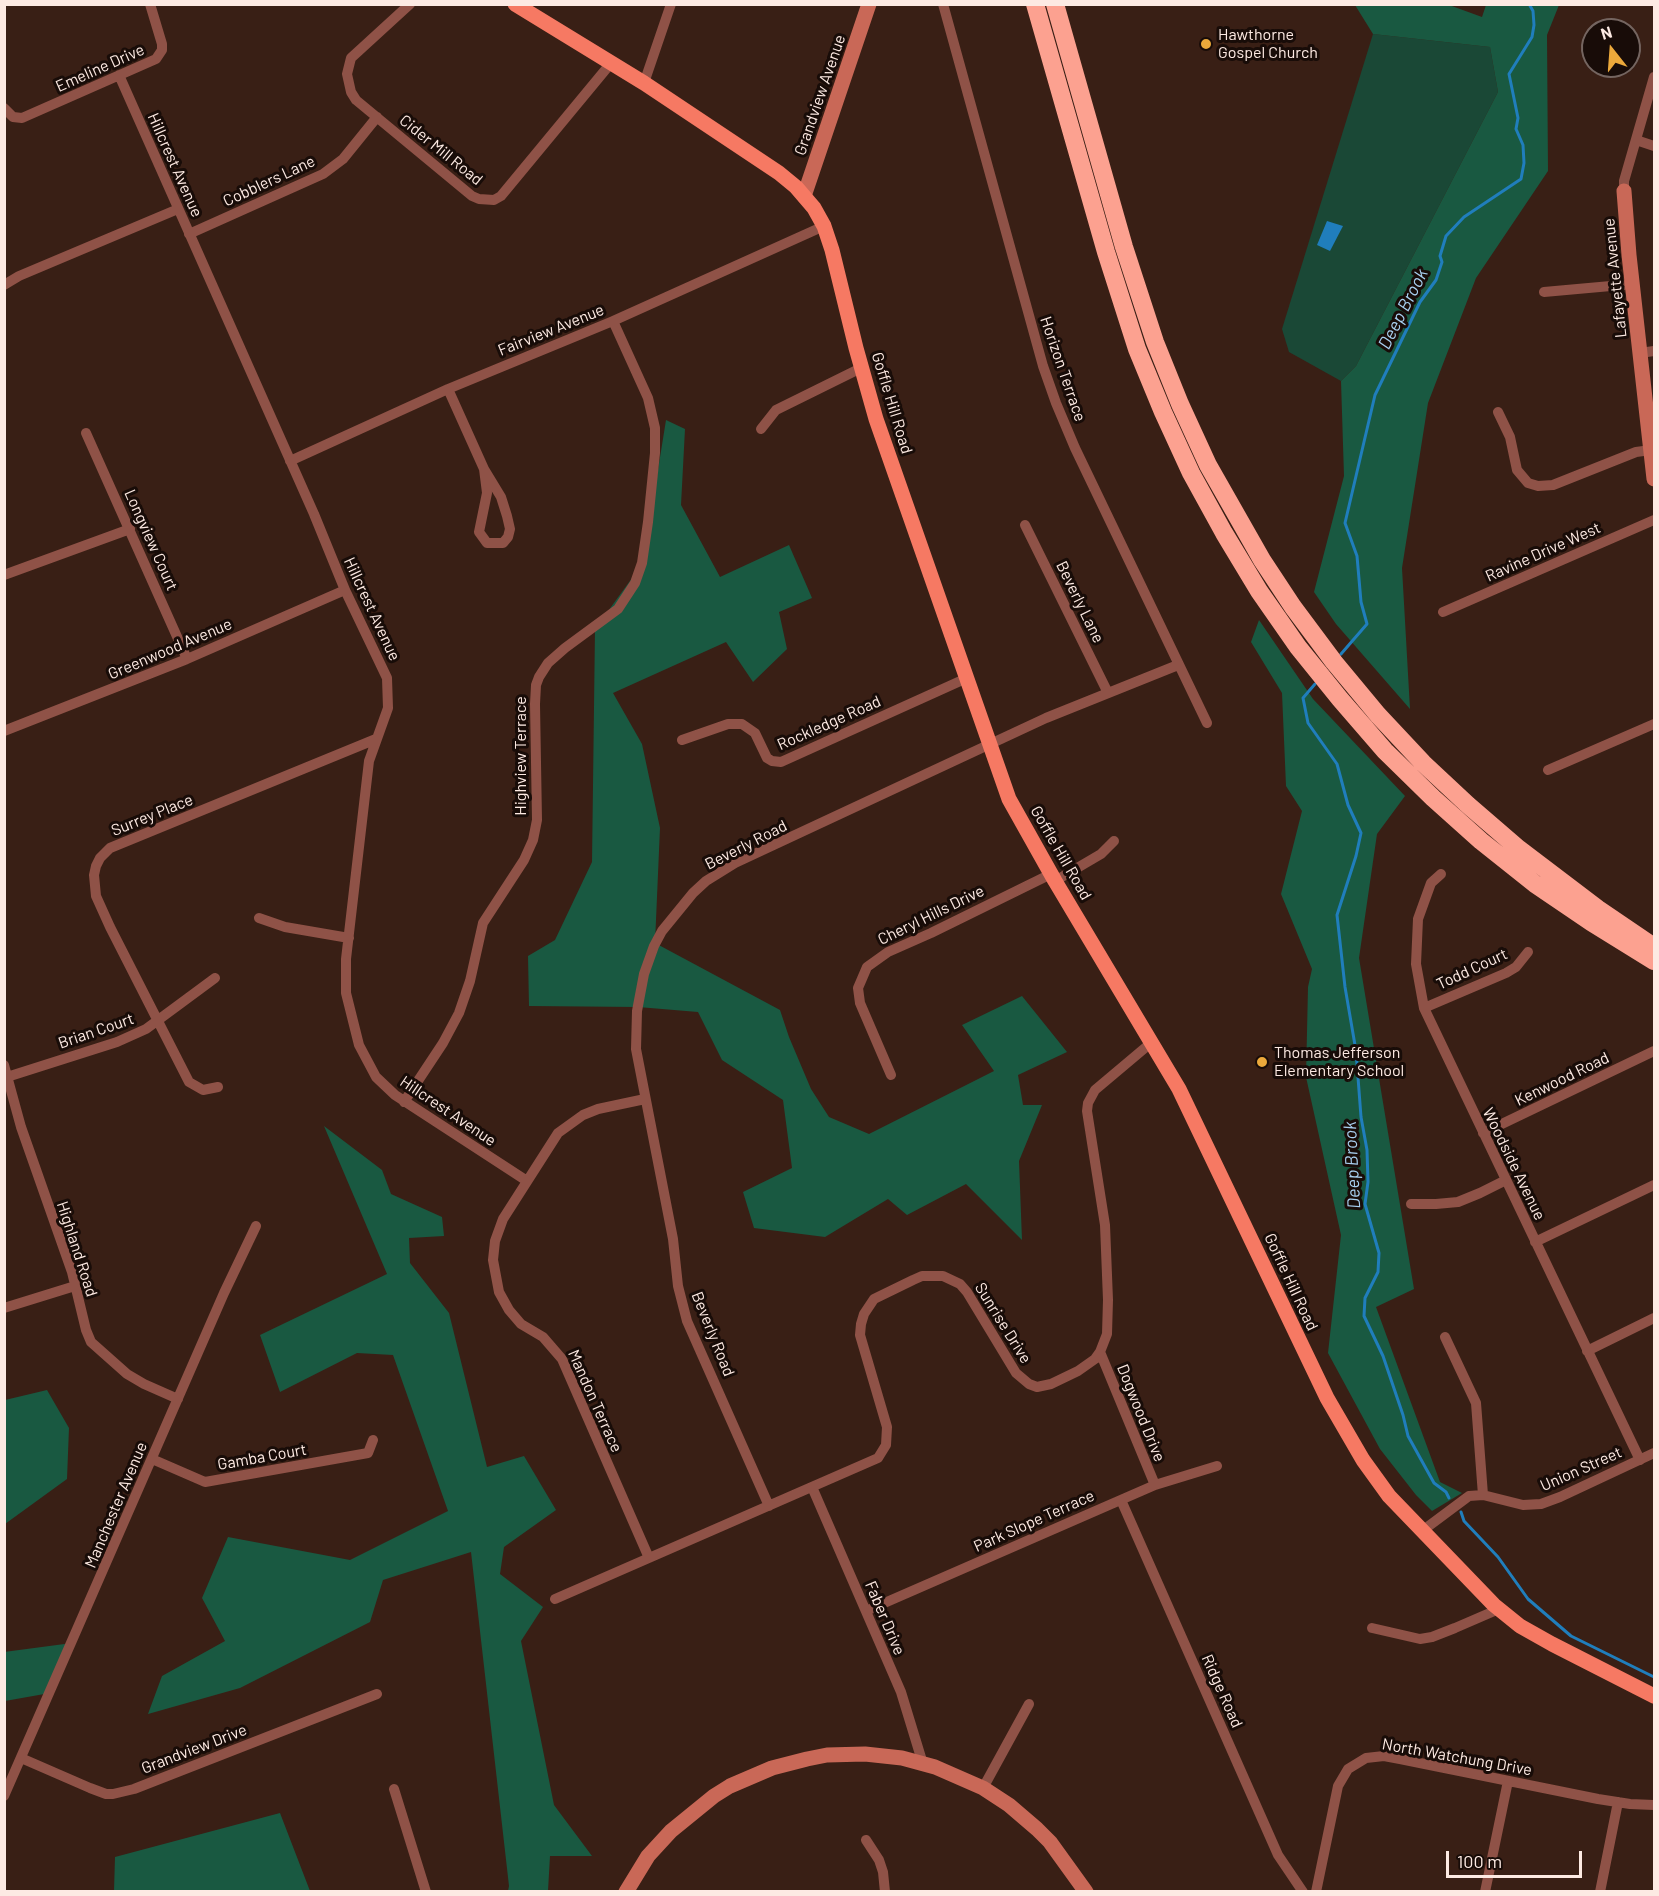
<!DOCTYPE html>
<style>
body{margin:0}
#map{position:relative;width:1659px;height:1896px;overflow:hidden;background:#391f15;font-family:Barlow,sans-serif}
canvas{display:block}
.frame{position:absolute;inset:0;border:6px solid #fdeae3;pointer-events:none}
.north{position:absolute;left:1581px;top:18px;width:60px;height:60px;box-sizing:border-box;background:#180c08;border:2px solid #746560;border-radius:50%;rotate:343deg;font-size:16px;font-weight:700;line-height:24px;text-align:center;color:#fdeae3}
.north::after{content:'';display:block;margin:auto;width:21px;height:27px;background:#eca93b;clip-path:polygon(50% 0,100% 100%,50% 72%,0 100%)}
.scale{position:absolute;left:1446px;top:1851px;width:136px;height:27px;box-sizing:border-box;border:3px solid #fdeae3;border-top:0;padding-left:8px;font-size:18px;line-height:21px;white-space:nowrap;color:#fdeae3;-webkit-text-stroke:4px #180c08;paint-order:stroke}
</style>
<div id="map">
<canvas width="1659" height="1896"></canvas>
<div class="frame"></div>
<div class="north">N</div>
<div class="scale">100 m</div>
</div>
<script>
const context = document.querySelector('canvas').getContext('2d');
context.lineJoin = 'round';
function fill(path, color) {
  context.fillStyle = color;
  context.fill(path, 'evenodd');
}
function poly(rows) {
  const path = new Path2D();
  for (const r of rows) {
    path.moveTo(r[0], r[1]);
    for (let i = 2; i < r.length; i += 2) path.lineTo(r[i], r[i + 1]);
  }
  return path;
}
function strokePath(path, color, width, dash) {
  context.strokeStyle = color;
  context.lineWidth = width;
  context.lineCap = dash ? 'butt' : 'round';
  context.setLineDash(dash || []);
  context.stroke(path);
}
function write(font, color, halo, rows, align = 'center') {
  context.font = font + ' Barlow,sans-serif';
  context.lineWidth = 6;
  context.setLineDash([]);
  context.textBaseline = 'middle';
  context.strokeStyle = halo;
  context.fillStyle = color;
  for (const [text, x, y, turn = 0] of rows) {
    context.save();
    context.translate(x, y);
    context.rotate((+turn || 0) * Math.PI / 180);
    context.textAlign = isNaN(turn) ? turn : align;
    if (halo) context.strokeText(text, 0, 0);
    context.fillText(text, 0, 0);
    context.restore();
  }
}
fill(poly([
 [1373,34,1490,47,1498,92,1356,366,1341,381,1289,352,1282,329]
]), '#1a4836');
fill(poly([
 [1355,5,1449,5,1482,17,1486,5,1559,5,1547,35,1548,171,1476,278,1428,403,1402,568,1410,709,1336,624,1314,592,1344,476,1341,381,1356,366,1498,92,1490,47,1373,34],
 [666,420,685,429,681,505,720,577,789,545,812,598,779,612,787,649,753,682,726,642,613,693,642,744,660,828,655,943,780,1010,789,1037,811,1089,829,1117,869,1134,994,1071,962,1025,1022,996,1067,1052,1018,1075,1023,1105,1042,1105,1019,1161,1022,1240,966,1184,907,1215,888,1199,825,1237,754,1228,743,1192,792,1168,783,1100,722,1060,698,1012,638,1007,529,1006,528,956,555,940,592,862,595,629,643,563],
 [1259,620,1313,699,1405,796,1377,834,1359,958,1414,1289,1376,1307,1440,1482,1462,1493,1432,1511,1416,1495,1380,1449,1328,1353,1341,1235,1306,1077,1308,987,1312,969,1281,894,1302,811,1286,786,1282,693,1251,642],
 [324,1126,382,1170,391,1194,442,1217,444,1236,409,1238,410,1263,449,1313,487,1467,524,1456,556,1510,504,1547,500,1574,543,1607,521,1641,554,1805,592,1856,550,1856,548,1891,508,1891,509,1886,471,1552,383,1580,370,1622,240,1688,148,1714,162,1676,225,1641,202,1598,228,1537,350,1560,448,1511,393,1355,357,1353,280,1392,260,1335,387,1274],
 [47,1390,69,1428,67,1479,5,1524,5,1400],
 [72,1643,50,1693,5,1701,4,1652],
 [280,1813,310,1891,114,1891,115,1857]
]), '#195941');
fill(poly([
 [1327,221,1343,226,1330,251,1317,245]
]), '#207ebc');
strokePath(poly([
 [1341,654,1367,624,1361,602,1357,556,1345,523,1375,395,1420,302,1436,280,1442,262,1440,256,1446,236,1464,217,1521,179,1524,163,1523,145,1516,129,1518,118,1509,74,1532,37,1534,25,1533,11,1529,4],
 [1315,684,1303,698,1308,723,1337,764,1348,805,1361,833,1356,856,1337,915,1345,987,1356,1051,1361,1117,1367,1150,1368,1182,1365,1204,1379,1253,1378,1272,1365,1298,1364,1316,1383,1356,1403,1415,1408,1436,1434,1483,1446,1492,1449,1498],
 [1461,1512,1464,1521,1498,1557,1528,1599,1571,1636,1654,1677]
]), '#207ebc', 3);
strokePath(poly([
 [410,4,351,58,347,74,351,92,356,100,472,196,479,199,494,200,501,196,611,63],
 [943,4,1043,366,1056,403,1075,448,1207,723],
 [119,75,314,514,345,590,387,678,388,708,369,761,346,959,346,993,359,1045,376,1077,395,1095,527,1181],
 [644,83,671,4],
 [4,108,13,117,22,118,156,59,162,50,162,44,150,4],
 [1636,140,1654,146],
 [1624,191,1624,181,1654,77],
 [189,234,323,174,343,159,377,117],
 [4,285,19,276,178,209],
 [1544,292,1633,284],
 [1640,353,1654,351],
 [448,389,484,469,487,493,479,532,487,543,503,543,508,537,510,529,507,516,501,497,484,469],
 [1498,412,1510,437,1517,470,1528,483,1538,486,1553,485,1636,452,1651,450],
 [761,429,776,410,861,368],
 [86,433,187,659],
 [290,461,448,389,613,321,824,226],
 [1025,525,1108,693],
 [4,575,130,529],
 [1443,612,1654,520],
 [4,731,187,659,345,590],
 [682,740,728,724,742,724,755,733,767,758,772,761,781,762,967,678],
 [1548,770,1654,724],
 [1441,874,1431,883,1418,919,1416,964,1424,1008,1640,1460],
 [1055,881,1101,854,1114,841],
 [259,918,285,927,349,938],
 [1424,1008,1506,973,1516,967,1528,952],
 [4,1065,21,1127,72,1272,86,1330,91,1342,127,1374,144,1384,178,1399],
 [891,1075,860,1003,858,988,867,967,888,952,931,933,1051,874],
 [7,1077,117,1042,146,1029,215,978],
 [218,1087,203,1090,189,1082,110,927,96,896,94,875,96,866,100,858,110,848,376,739],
 [645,1099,598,1109,583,1115,558,1133,503,1219,495,1241,493,1260,499,1292,509,1310,521,1324,543,1337,562,1359,649,1558],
 [404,1102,443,1043,459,1013,470,981,483,923,524,860,533,840,537,820,535,704,536,685,539,677,548,663,565,648,618,609,635,583,642,563,648,522,655,453,655,428,648,398,613,321],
 [1483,1133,1654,1051],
 [1411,1204,1436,1204,1458,1202,1480,1193,1506,1180],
 [1535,1242,1654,1185],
 [4,1308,75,1286],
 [1445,1337,1476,1403,1483,1495],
 [1587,1351,1654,1318],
 [1100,1352,1155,1485],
 [152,1459,205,1482,368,1453,373,1440],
 [812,1487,901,1692,923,1764],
 [1121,1500,1278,1855,1303,1892],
 [769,1506,687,1321,678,1286,673,1239,636,1049,637,1011,644,974,654,946,662,931,693,893,706,881,735,863,1046,718,1178,665],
 [1422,1531,1469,1496,1483,1495,1523,1505,1541,1504,1560,1497,1654,1453],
 [555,1599,878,1458,886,1445,887,1427,860,1335,861,1324,864,1314,874,1299,913,1280,922,1276,943,1276,960,1284,967,1292,1016,1373,1029,1384,1037,1387,1051,1384,1078,1371,1095,1359,1100,1352,1107,1334,1108,1300,1105,1225,1087,1111,1088,1103,1095,1090,1152,1042],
 [866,1611,1155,1485,1217,1466],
 [1372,1628,1420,1639,1432,1637,1455,1628,1499,1609],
 [21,1758,90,1788,106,1794,113,1794,134,1789,377,1694],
 [983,1788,1029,1704],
 [394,1789,426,1892],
 [4,1796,224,1293,256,1226],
 [866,1840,879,1860,883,1872,885,1892],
 [1316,1892,1338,1786,1348,1769,1366,1758,1384,1756,1400,1759,1598,1799,1630,1804,1654,1805],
 [1485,1892,1508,1781],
 [1600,1892,1618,1802]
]), '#8f5247', 10);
strokePath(poly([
 [1624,191,1629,255,1654,479],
 [804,196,869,4],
 [626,1892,648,1856,671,1831,714,1796,730,1786,772,1768,807,1759,827,1755,865,1754,902,1758,935,1767,983,1788,1009,1805,1037,1829,1050,1842,1086,1892]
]), '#c96857', 15);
strokePath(poly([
 [515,4,644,83,779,173,796,187,814,208,824,226,832,250,856,348,876,419,1009,799,1055,881,1179,1089,1327,1398,1363,1460,1389,1496,1494,1605,1520,1626,1552,1644,1654,1696]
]), '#f67963', 15);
strokePath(poly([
 [1035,4,1106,252,1137,349,1163,412,1191,473,1224,533,1259,591,1298,647,1340,699,1385,751,1433,798,1481,841,1535,884,1591,922,1654,961],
 [1055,4,1124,247,1155,342,1180,404,1208,465,1262,560,1293,607,1334,662,1378,715,1423,763,1468,805,1519,849,1598,909,1654,947]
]), '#fca190', 18);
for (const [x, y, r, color] of [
 [1206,44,6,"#eca93b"],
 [1262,1062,6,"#eca93b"]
]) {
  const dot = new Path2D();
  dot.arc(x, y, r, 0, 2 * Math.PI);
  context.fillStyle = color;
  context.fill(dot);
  strokePath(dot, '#180c08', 2);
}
write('16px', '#fdeae3', '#180c08', [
 ["Hawthorne",1218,35],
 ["Gospel Church",1218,53],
 ["Thomas Jefferson",1274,1053],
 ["Elementary School",1274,1071]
], 'left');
write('16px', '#fdeae3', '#180c08', [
 ["Emeline Drive",100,68,-24],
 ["Grandview Avenue",820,95,-71],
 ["Cider Mill Road",441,150,39],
 ["Hillcrest Avenue",175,165,66],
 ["Cobblers Lane",269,181,-25],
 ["Lafayette Avenue",1615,278,-96],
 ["Fairview Avenue",551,330,-22],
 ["Horizon Terrace",1063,369,71],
 ["Goffle Hill Road",892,403,73],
 ["Longview Court",151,540,66],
 ["Ravine Drive West",1543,552,-24],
 ["Beverly Lane",1080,602,64],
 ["Hillcrest Avenue",372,609,65],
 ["Greenwood Avenue",170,649,-23],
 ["Rockledge Road",829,723,-24],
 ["Highview Terrace",521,756,-90],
 ["Surrey Place",152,815,-22],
 ["Beverly Road",746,845,-27],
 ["Goffle Hill Road",1061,853,60],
 ["Cheryl Hills Drive",931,915,-26],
 ["Todd Court",1472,969,-25],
 ["Brian Court",96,1031,-19],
 ["Kenwood Road",1562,1079,-26],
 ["Hillcrest Avenue",448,1111,34],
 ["Woodside Avenue",1514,1164,64],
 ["Highland Road",77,1249,72],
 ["Goffle Hill Road",1291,1282,65],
 ["Sunrise Drive",1003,1323,58],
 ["Beverly Road",713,1334,68],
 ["Mandon Terrace",595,1401,66],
 ["Dogwood Drive",1141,1413,68],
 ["Gamba Court",262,1457,-10],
 ["Union Street",1581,1469,-24],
 ["Manchester Avenue",116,1505,-67],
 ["Park Slope Terrace",1034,1521,-24],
 ["Faber Drive",885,1618,67],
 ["Ridge Road",1222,1691,66],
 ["Grandview Drive",194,1749,-21],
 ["North Watchung Drive",1457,1757,10]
]);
write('italic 18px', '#a8d0f0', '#180c08', [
 ["Deep Brook",1403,309,-63],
 ["Deep Brook",1352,1165,-93]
]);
</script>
